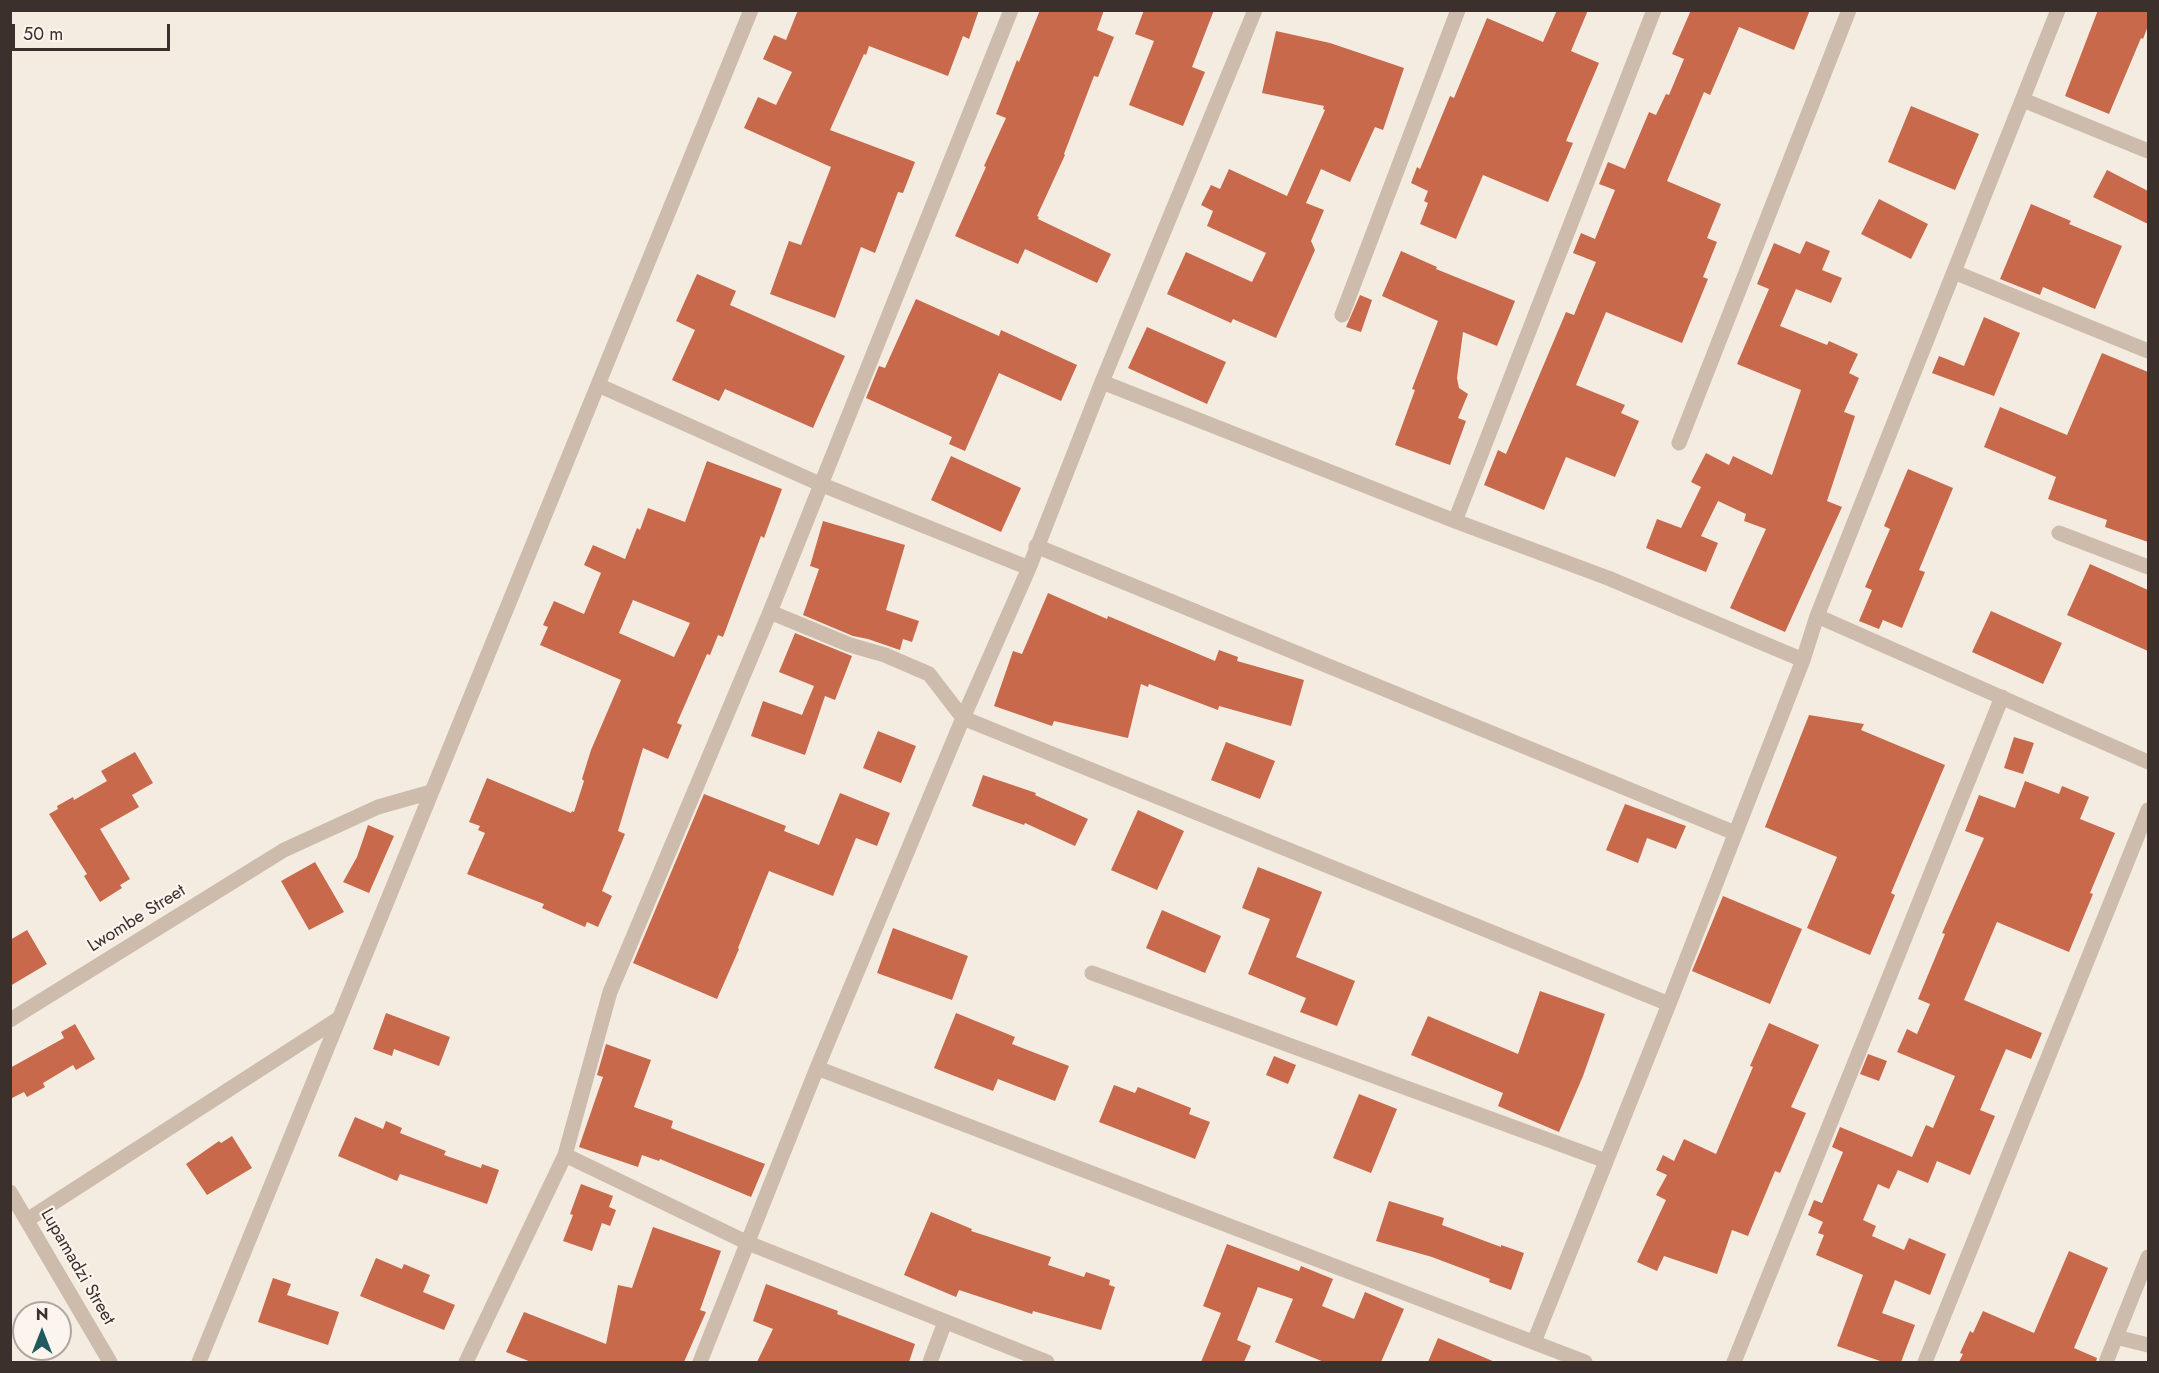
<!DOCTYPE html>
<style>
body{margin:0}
#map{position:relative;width:2159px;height:1373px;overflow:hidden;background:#f4ebe1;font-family:Jost,sans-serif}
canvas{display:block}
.frame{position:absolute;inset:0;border:12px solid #3b302b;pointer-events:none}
.north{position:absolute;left:12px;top:1301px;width:60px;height:60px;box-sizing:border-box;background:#fbf5ee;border:2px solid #aea6a0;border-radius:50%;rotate:0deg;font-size:16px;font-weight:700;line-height:24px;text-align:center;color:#3b302b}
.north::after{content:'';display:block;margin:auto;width:21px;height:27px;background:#1f5a5e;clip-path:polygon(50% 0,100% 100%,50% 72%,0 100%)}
.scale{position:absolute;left:12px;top:24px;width:158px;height:27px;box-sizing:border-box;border:3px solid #3b302b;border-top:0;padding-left:8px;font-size:18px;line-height:21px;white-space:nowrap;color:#3b302b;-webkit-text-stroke:4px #fbf5ee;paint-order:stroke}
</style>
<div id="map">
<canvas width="2159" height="1373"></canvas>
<div class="frame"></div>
<div class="north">N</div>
<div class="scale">50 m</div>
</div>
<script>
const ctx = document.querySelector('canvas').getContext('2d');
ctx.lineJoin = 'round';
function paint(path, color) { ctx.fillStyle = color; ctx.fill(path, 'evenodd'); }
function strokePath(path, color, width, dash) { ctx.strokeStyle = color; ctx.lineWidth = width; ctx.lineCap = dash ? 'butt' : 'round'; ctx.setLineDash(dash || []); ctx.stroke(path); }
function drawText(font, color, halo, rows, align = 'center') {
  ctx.font = font + ' Jost,sans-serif'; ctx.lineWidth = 4.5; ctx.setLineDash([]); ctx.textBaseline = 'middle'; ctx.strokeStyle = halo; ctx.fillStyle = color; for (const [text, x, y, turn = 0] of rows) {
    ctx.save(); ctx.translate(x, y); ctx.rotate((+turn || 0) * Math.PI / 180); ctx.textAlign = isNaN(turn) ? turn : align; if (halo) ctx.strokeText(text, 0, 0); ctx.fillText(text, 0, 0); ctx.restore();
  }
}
paint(new Path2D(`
 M798 10H979L969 39 963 36 948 76 869 46 866 55 864 54 830 130 915 162 903 193 898 192 875 253 861 247 835 318 770 294 789 241 801 245 831 167 744 128 758 97 776 105 792 72 763 59 774 35 786 40Z
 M1040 10H1104L1097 30 1114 37 1098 77 1094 76 1064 154 1065 155 1037 216 1039 217 1038 219 1111 254 1097 283 1025 249 1018 264 955 236 986 167 984 166 1006 118 996 114 1017 60 1019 62Z
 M1144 10H1214L1192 67 1205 72 1183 126 1129 105 1154 41 1135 34Z
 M1557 10H1588L1571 51 1599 63 1566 141 1573 143 1548 202 1483 175 1456 239 1420 224 1428 203 1424 201 1428 191 1411 183 1417 167 1420 169 1450 96 1454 98 1487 18 1543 42Z
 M1691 10H1810L1794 50 1739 27 1710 95 1704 92 1667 181 1721 204 1707 238 1717 242 1703 277 1708 279 1682 343 1606 312 1576 385 1625 405 1621 413 1639 421 1615 477 1566 457 1544 510 1484 485 1498 450 1506 454 1566 312 1574 315 1596 262 1573 253 1581 233 1595 239 1615 190 1599 184 1608 162 1625 169 1649 112 1656 115 1666 94 1669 95 1684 59 1672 54Z
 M2098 10H2148V26L2143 39 2141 38 2109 114 2065 96Z
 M1276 31 1330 43 1404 68 1383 130 1375 127 1350 182 1321 169 1306 203 1324 210 1311 241 1315 250 1276 338 1233 319 1231 323 1167 294 1186 252 1252 282 1266 253 1207 226 1213 211 1201 205 1211 185 1220 189 1229 169 1287 196 1325 110 1323 109 1324 106 1262 93Z
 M1911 106 1979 134 1955 190 1888 162Z
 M2107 170 2148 191V224L2093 197Z
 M1879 199 1928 224 1911 259 1861 234Z
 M2031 204 2071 221 2069 224 2122 246 2095 309 2043 287 2040 295 2000 279Z
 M1806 241 1830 251 1822 270 1842 278 1831 303 1796 289 1780 326 1827 345 1829 341 1858 354 1849 373 1859 378 1844 412 1855 416 1827 501 1842 507 1785 632 1730 608 1766 529 1744 521 1746 514 1718 501 1701 536 1718 543 1706 572 1646 548 1657 519 1681 528 1701 487 1691 482 1706 453 1729 465 1733 456 1772 475 1801 390 1737 364 1769 289 1757 284 1774 243 1800 254Z
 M1401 251 1437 267 1436 269 1515 301 1497 346 1463 332 1457 378 1459 388 1468 394 1458 418 1466 421 1450 465 1395 445 1415 390 1412 389 1438 321 1382 296Z
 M697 274 736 291 730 305 845 356 813 428 725 389 719 401 672 380 695 330 676 321Z
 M1360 295 1372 300 1361 332 1346 327Z
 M916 299 999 336 1001 330 1077 365 1061 401 999 373 965 451 949 444 952 437 866 398 879 366 885 368Z
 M1984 317 2020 333 1994 396 1932 373 1939 356 1964 366Z
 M1147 327 1226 362 1207 404 1128 368Z
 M2102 353 2148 372V542L2105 527 2107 520 2048 499 2056 477 1984 447 2000 407 2067 435Z
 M951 456 1021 488 1001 532 931 500Z
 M707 461 782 489 764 538 761 536 723 637 718 635 710 655 707 654 677 723 682 725 668 759 643 748 618 831 625 834 602 891 612 896 598 927 587 922 585 927 542 908 544 904 467 874 485 833 478 830 480 826 469 822 487 778 571 813 572 811 574 812 584 781 582 779 591 750 621 680 540 645 548 627 543 625 554 601 584 614 601 573 584 565 593 545 625 559 637 528 640 530 648 508 685 522ZM633 600 690 623 674 657 619 633Z
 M1908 469 1953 488 1919 570 1925 572 1902 628 1883 620 1879 629 1859 621 1872 590 1865 587 1890 529 1884 526Z
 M823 521 905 545 886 610 919 621 912 642 903 639 900 650 868 639 853 636 803 615 819 569 810 566Z
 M2090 564 2148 590V651L2067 615Z
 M1048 593 1107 619 1108 616 1215 661 1219 650 1238 657 1237 661 1304 680 1291 726 1219 706 1218 710 1149 684 1148 687 1141 684 1128 738 1054 721 1052 726 994 706 1013 651 1022 654Z
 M1991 611 2062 643 2043 684 1972 652Z
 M795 633 852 656 835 700 825 696 805 755 751 736 763 701 802 715 814 686 779 672Z
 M1809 715 1864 724 1861 730 1945 765 1891 893 1895 895 1870 955 1807 928 1837 857 1765 827Z
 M878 731 916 746 901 783 863 768Z
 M2014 737 2034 743 2023 774 2004 768Z
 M1226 742 1275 761 1260 799 1211 780Z
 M135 752 153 783 132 795 139 807 100 829 130 879 120 885 122 888 100 902 84 876 87 874 49 814 58 809 57 806 73 797 74 800 107 781 101 771Z
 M983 775 1036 793 1035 795 1088 819 1075 846 1025 823 1024 825 972 806Z
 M2025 781 2059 794 2062 786 2089 797 2080 819 2115 833 2090 893 2093 894 2069 952 1997 922 1964 1000 2042 1033 2031 1059 2006 1049 1980 1110 1995 1116 1970 1175 1937 1161 1928 1183 1898 1170 1889 1189 1878 1184 1863 1220 1876 1226 1872 1236 1904 1250 1909 1238 1946 1254 1930 1295 1895 1280 1882 1313 1915 1325 1901 1362H1883L1837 1346 1863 1275 1816 1255 1824 1235 1818 1233 1823 1222 1808 1215 1814 1200 1822 1203 1843 1152 1832 1147 1840 1127 1912 1157 1926 1125 1933 1128 1955 1076 1897 1052 1907 1029 1917 1034 1930 1004 1918 999 1945 934 1942 933 1984 838 1965 831 1979 795 2015 808Z
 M840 793 890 813 877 846 856 838 833 896 769 871 738 948 739 949 717 999 633 963 704 794 786 826 784 831 819 845Z
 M1625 804 1686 826 1676 849 1647 838 1638 863 1606 850Z
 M1138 810 1184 831 1157 890 1111 870Z
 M368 825 394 836 369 893 343 882 357 857Z
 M315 862 344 912 309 930 281 881Z
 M1258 867 1322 892 1296 957 1355 981 1337 1026 1300 1012 1306 998 1248 974 1270 919 1242 908Z
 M1723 896 1802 929 1770 1004 1692 971Z
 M1162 910 1221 936 1205 973 1146 948Z
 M893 928 968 956 952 1000 877 973Z
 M27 930 47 964 10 986V940Z
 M1540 991 1605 1014 1583 1076 1559 1132 1498 1106 1503 1093 1411 1055 1428 1016 1518 1054Z
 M386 1013 450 1037 439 1066 394 1049 392 1056 373 1049Z
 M956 1013 1015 1037 1012 1044 1069 1066 1055 1101 998 1079 993 1091 934 1068Z
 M1769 1023 1819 1045 1791 1107 1806 1113 1780 1173 1775 1171 1748 1236 1732 1230 1717 1274 1664 1256 1657 1271 1637 1262 1666 1200 1656 1195 1667 1175 1656 1170 1663 1155 1674 1161 1684 1139 1716 1154 1753 1067 1750 1066Z
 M75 1024 95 1059 76 1070 73 1065 43 1083 45 1087 27 1097 24 1092 10 1099V1068L64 1038 61 1032Z
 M606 1044 651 1060 634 1107 673 1121 671 1128 765 1164 751 1197 660 1159 659 1161 642 1155 638 1167 579 1147 603 1077 597 1075Z
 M1868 1054 1887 1061 1879 1081 1860 1074Z
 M1274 1056 1296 1065 1288 1084 1266 1075Z
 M1114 1085 1135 1093 1138 1087 1191 1108 1189 1114 1210 1122 1195 1159 1099 1122Z
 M1359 1094 1397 1109 1371 1173 1333 1158Z
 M355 1117 383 1129 386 1121 402 1128 400 1133 446 1151 444 1155 481 1168 482 1164 499 1170 487 1204 400 1174 397 1181 338 1156Z
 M232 1136 252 1168 207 1195 186 1164 219 1141 221 1143Z
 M581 1184 613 1196 609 1207 616 1210 610 1226 602 1223 592 1251 563 1241 573 1215 570 1214Z
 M1389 1201 1444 1218 1442 1225 1501 1247V1245L1524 1253 1511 1290 1489 1282 1490 1279 1432 1257 1376 1241Z
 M931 1212 972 1229 971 1231 1051 1257 1048 1265 1084 1277 1086 1272 1110 1280 1109 1285 1115 1287 1101 1330 1033 1311 1032 1314 959 1290 956 1297 904 1275Z
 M653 1227 721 1251 700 1310 706 1312 684 1362H531L506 1352 524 1312 606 1344 618 1285 632 1288Z
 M1227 1244 1299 1271 1301 1266 1333 1279 1322 1306 1354 1319 1365 1292 1404 1309 1381 1362H1324L1275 1342 1293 1299 1258 1287 1237 1340 1251 1346 1244 1362H1201L1221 1313 1203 1306Z
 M2069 1251 2108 1268 2074 1348 2097 1358 2096 1362H1959L1963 1354 1960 1353 1970 1331 1973 1333 1983 1311 2034 1333Z
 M376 1258 402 1269 404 1264 430 1275 423 1292 455 1305 444 1330 360 1296Z
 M273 1278 291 1284 287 1295 339 1312 328 1345 258 1322Z
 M766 1284 838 1311 837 1314 915 1344 909 1362H757L773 1329 753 1321Z
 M1438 1338 1495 1362H1428Z`), '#c8694b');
strokePath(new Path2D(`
 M2023 100 2148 151
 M1954 272 2148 351
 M1342 315 1458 10
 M1102 382 1455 521 1608 578 1803 660
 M598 385 820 484 1029 568
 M1679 443 1849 10
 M1455 521 1654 10
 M2059 533 2148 567
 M1036 546 1735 833
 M770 612 850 645 885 655 929 674 963 718 1669 1004
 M1817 616 2148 762
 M1092 973 1606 1161
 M10 1020 284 850 378 807 431 792
 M817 1068 1585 1362
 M565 1155 748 1243 1047 1362
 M10 1192 110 1362
 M27 1220 338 1019
 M2116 1337 2148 1345
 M1534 1342 1669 1004 1803 660 1817 616 2058 10
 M199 1362 751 10
 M466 1362 565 1155 610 992 770 612 1011 10
 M700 1362 817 1068 963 718 1029 568 1102 382 1255 10
 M930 1362 945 1322
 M1734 1362 2002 697
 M1925 1362 2148 810
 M2106 1362 2148 1257`), '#cdbbac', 15);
drawText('18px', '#3b302b', '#fbf5ee', [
 ["Lwombe Street",137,919,-32],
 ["Lupamadzi Street",77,1267,60]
]);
</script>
